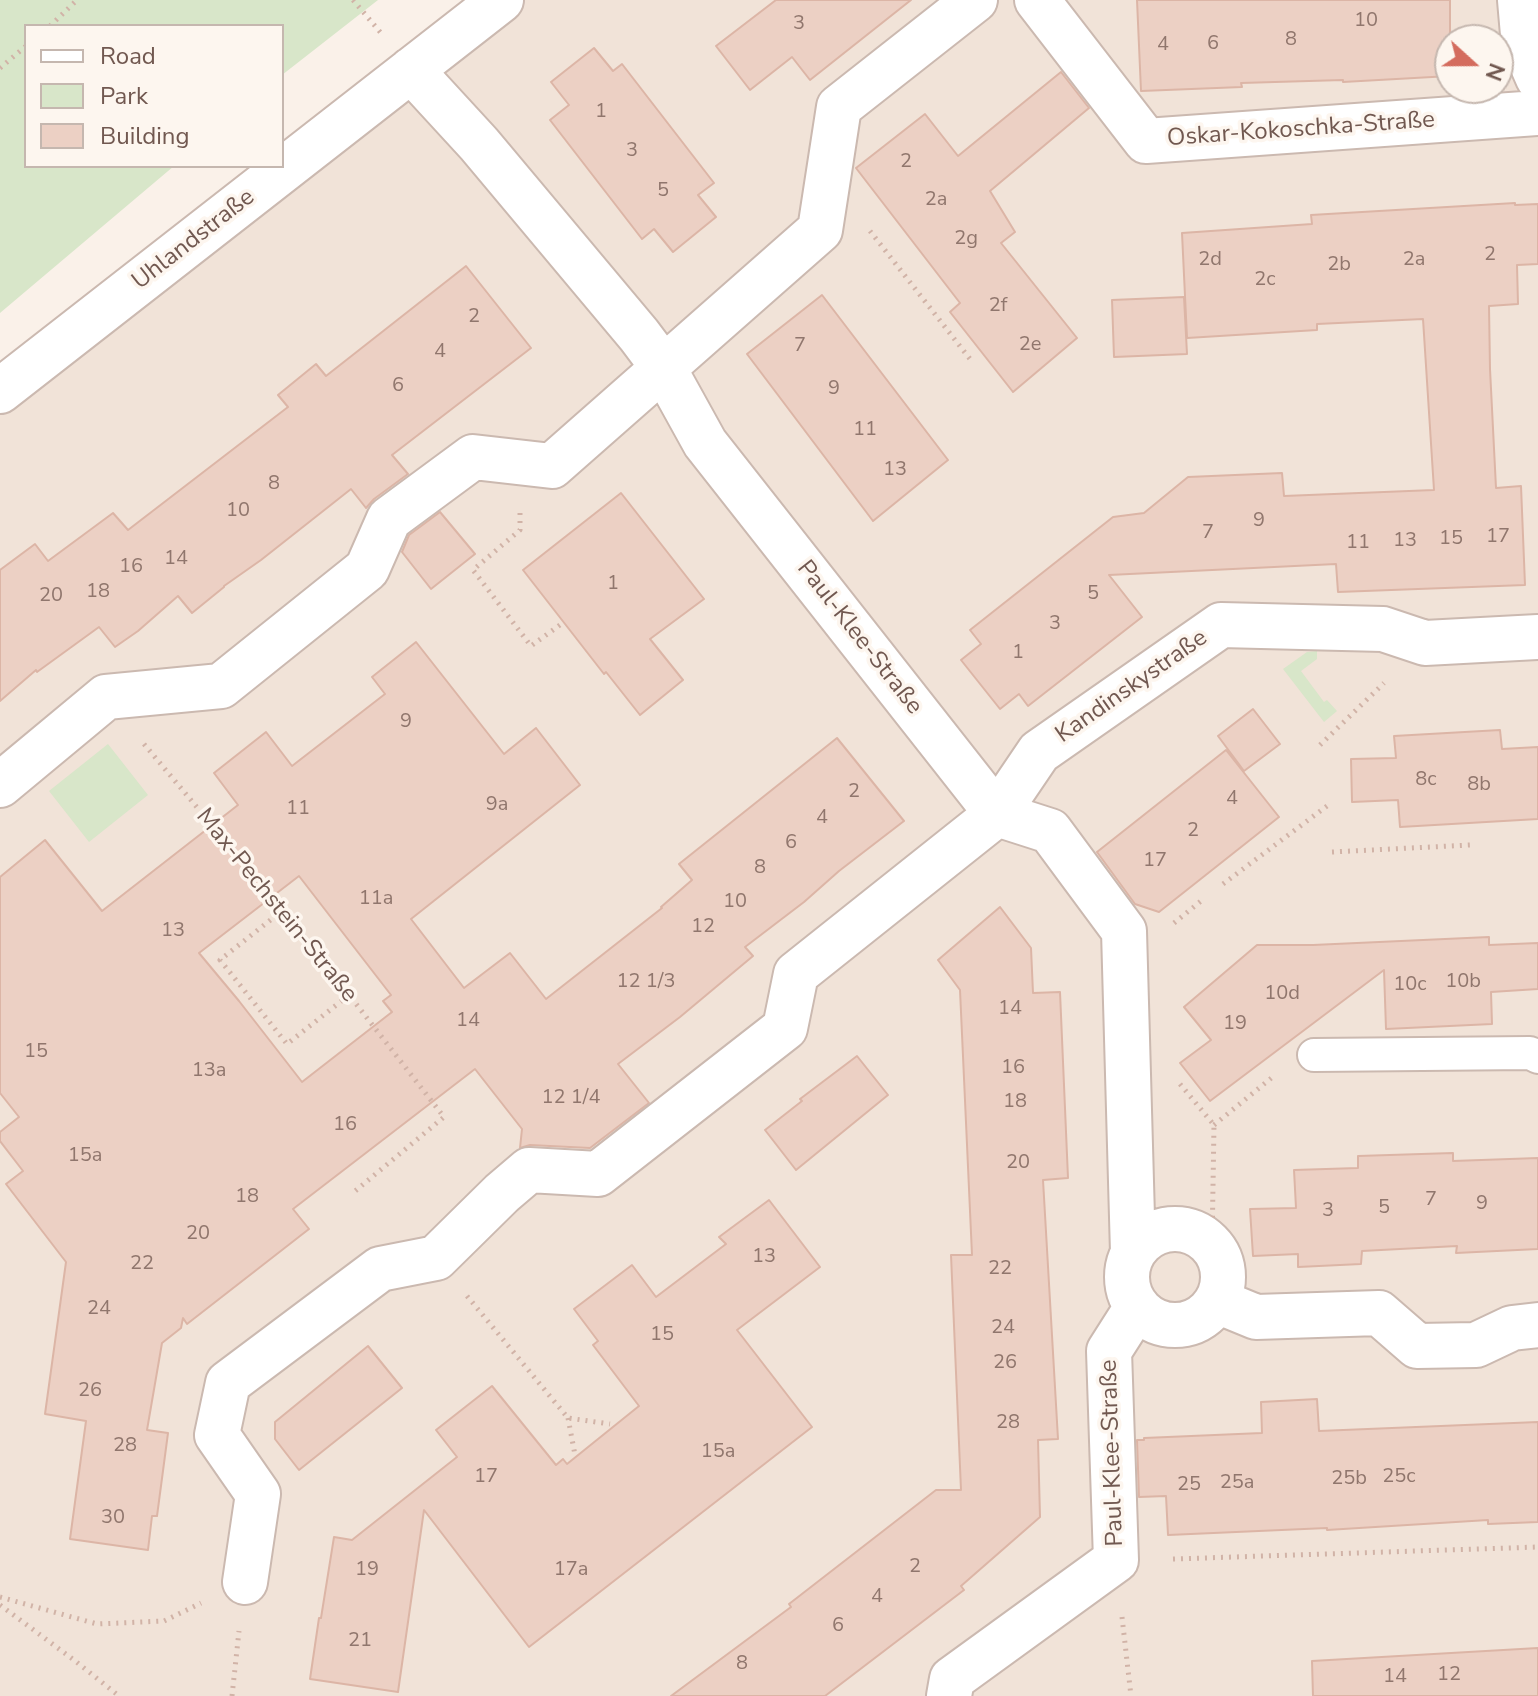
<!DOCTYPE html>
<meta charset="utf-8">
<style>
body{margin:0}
#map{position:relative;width:1538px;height:1696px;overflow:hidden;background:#faf1e9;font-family:"Nunito Sans",sans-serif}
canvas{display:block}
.legend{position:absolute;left:24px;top:24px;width:260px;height:144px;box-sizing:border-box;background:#fdf6ef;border:2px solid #c5b7af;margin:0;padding:10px 14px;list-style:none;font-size:24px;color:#715850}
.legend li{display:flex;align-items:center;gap:16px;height:40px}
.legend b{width:40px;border:2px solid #c5b7af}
.north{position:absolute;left:1434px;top:24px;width:80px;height:80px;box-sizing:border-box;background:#fdf6ef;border:2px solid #c5b7af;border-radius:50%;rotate:111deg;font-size:22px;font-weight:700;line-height:32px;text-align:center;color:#715850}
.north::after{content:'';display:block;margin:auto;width:28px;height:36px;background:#d46c5e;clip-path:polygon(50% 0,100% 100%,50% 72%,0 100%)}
</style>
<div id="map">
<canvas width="1538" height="1696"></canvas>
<ul class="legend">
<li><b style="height:10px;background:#fff"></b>Road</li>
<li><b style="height:22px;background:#d8e6c9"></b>Park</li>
<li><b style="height:22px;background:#ecd0c4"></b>Building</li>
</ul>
<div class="north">N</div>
</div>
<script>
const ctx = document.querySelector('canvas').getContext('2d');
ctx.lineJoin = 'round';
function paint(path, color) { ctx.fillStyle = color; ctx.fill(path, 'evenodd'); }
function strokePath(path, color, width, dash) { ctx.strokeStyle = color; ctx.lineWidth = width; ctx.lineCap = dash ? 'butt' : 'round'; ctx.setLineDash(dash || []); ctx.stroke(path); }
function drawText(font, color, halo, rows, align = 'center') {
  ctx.font = font + ' "Nunito Sans",sans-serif'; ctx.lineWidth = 7; ctx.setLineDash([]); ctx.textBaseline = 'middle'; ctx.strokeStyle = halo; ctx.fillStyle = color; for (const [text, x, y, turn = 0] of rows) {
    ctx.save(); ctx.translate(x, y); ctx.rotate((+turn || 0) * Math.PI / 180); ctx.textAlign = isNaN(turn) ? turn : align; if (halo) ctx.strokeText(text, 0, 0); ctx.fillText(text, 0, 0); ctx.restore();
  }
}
paint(new Path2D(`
 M503 0H1538V1696H0V391ZM1450 40H1498V88H1450Z`), '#f1e3d8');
paint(new Path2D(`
 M0 0H378L282 75V26H26V166H174L0 313Z
 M1317 651V659L1301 671 1324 702 1327 700 1337 711 1324 722 1283 669 1307 652Z
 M108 744 148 795 89 842 49 791Z`), '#d8e6c9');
const building = new Path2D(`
 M776 0H911L810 80 792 57 750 90 716 46Z
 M1137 0H1450V76L1343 82V80L1241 83 1242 87 1141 91Z
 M594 48 613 71 622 64 714 183 698 195 716 217 673 252 654 229 642 239 550 120 569 105 551 82Z
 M1061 72 1089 108 990 191 1015 232 1001 243 1077 338 1013 392 950 312 960 303 856 168 925 114 958 156Z
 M1515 203V205L1538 204V264L1517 265 1518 304 1489 306 1490 369 1496 488 1521 486 1525 585 1338 592 1336 564 1109 575 1142 617 1028 706 1019 694 1000 709 961 660 981 644 970 630 1113 517 1144 513 1188 477 1282 473 1284 496 1434 490 1423 319 1317 324V330L1187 338 1182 233 1312 224 1311 215Z
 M466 266 531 348 392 455 408 474 374 499 366 508 351 489 261 560 224 586V587L192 613 178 596 138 631 115 647 99 627 37 672 36 670 0 701V570L35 544 48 561 113 513 128 530 288 407 278 395 316 364 326 376Z
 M822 295 948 460 873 521 747 354Z
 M1184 297 1187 354 1114 357 1112 300Z
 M621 493 704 599 650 639 683 680 640 715 606 672 604 674 523 570Z
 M440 512 475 554 431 589 402 552 409 535Z
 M416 642 504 754 536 728 580 785 411 919 464 988 510 953 546 999 662 908 661 907 692 880 679 864 837 738 904 821 839 871 804 902 745 947 753 956 680 1017 618 1064 649 1103 590 1148 530 1145 520 1148 522 1129 475 1069 293 1209 309 1229 187 1324 183 1318 181 1328 162 1343 147 1430 168 1433 157 1516H152L148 1550 70 1539 86 1421 45 1414 66 1262 6 1184 23 1171 0 1141V1132L19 1117 0 1093V877L45 840 102 911 238 805 214 773 266 732 292 766 385 694 372 677ZM299 876 391 995 383 1001 392 1012 302 1082 239 1001 199 953Z
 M1253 709 1280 744 1244 771 1218 736Z
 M1500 730 1502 749 1538 747V819L1400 827 1398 800 1352 802 1351 759 1396 758 1394 736Z
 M1226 750 1279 817 1159 912 1135 904 1097 852Z
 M1000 907 1031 948 1033 993 1060 992 1068 1178 1043 1180 1058 1439 1038 1440 1040 1517 961 1586 964 1590 825 1696H671L791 1607 789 1604 936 1490H961L951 1255H972L960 990 938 960Z
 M1489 937V945L1538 943V989L1491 992 1492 1024 1386 1029 1384 970 1210 1101 1180 1063 1211 1040 1184 1007 1257 945H1313Z
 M857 1056 888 1095 796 1170 765 1130 802 1101 800 1099Z
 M1453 1153V1161L1538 1158V1249L1456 1253 1457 1246 1362 1251 1361 1264 1298 1267V1254L1253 1256 1250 1209 1296 1208 1294 1170 1358 1168V1156Z
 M769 1200 820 1267 737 1330 812 1427 529 1647 424 1510 398 1692 310 1679 319 1618H321L334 1537 352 1540 457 1457 436 1430 492 1386 556 1465 563 1459 567 1464 639 1406 593 1345 598 1341 574 1309 632 1265 656 1297 726 1244 719 1237Z
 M368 1346 402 1388 299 1470 275 1439V1422Z
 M1317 1399 1319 1431 1538 1422V1522L1488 1524V1520L1327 1530V1528L1168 1535 1166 1496 1139 1497 1137 1440H1144V1438L1262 1433 1261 1402Z
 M1538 1648V1696H1313L1312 1661Z`);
paint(building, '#ecd0c4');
strokePath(building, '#dcb5a6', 2);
const service = new Path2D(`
 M1314 1055 1530 1053 1538 1057`);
const minor = new Path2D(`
 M1037 0 1146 141 1538 113
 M1520 0 1524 46 1538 78
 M411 70 479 144 639 335 663 367 705 443 997 814 1050 831 1124 931 1133 1253
 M0 391 501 0
 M0 785 106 697 221 686 367 569 389 519 473 457 552 466 820 230 839 107 975 0
 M1127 1277a48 48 0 1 1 96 0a48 48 0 1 1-96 0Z
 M1217 1301 1256 1317 1379 1313 1417 1346 1476 1345 1512 1328 1538 1325
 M245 1582 258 1494 217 1435 228 1383 380 1269 436 1258 502 1193 529 1170 598 1174 785 1028 796 974 997 814 1039 752 1221 625 1383 629 1425 643 1538 637
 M949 1696 952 1679 1116 1560 1109 1351 1137 1307`);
strokePath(service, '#cbb9b0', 36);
strokePath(minor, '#cbb9b0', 48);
strokePath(new Path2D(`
 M353 0 381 33
 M50 26 77 0
 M0 68 26 46
 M870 231 970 359
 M520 513V530L473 570 531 646 564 622
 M144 744 283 910 444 1117 354 1192
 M1320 745 1384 683
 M1332 852 1470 845
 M1223 884 1327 806
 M283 910 220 960 287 1044 349 995
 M1174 923 1201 901
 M1180 1084 1214 1125 1212 1247
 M1214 1125 1275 1075
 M467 1296 568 1418 610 1424
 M568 1418 575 1455
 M1173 1559 1538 1547
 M0 1597 97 1624 164 1621 201 1603
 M0 1605 74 1660 119 1696
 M1122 1617 1131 1696
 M232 1696 239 1631`), '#d1b3a7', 5, [2, 6]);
strokePath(service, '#fff', 32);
strokePath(minor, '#fff', 44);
drawText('20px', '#90766d', null, [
 ["10",1366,21],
 ["3",799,24],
 ["8",1291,40],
 ["6",1213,44],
 ["4",1163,45],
 ["1",601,112],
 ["3",632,151],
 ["2",906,162],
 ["5",663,191],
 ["2a",936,200],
 ["2g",966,239],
 ["2",1490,255],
 ["2d",1210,260],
 ["2a",1414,260],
 ["2b",1339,265],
 ["2c",1265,280],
 ["2f",998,306],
 ["2",474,317],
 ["2e",1030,345],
 ["7",800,346],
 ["4",440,352],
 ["6",398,386],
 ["9",834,389],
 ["11",865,430],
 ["13",895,470],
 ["8",274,484],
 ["10",238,511],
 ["9",1259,521],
 ["7",1208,533],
 ["17",1498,537],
 ["15",1451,539],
 ["13",1405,541],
 ["11",1358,543],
 ["14",176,559],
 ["16",131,567],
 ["1",613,584],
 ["18",98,592],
 ["5",1093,594],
 ["20",51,596],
 ["3",1055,624],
 ["1",1018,653],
 ["9",406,722],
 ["8c",1426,780],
 ["8b",1479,785],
 ["2",854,792],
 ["4",1232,799],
 ["9a",497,805],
 ["11",298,809],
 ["4",822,818],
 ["2",1193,831],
 ["6",791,843],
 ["17",1155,861],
 ["8",760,868],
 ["11a",376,899],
 ["10",735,902],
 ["12",703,927],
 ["13",173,931],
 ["12 1/3",646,982],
 ["10b",1463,982],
 ["10c",1410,985],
 ["10d",1282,994],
 ["14",1010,1009],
 ["14",468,1021],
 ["19",1235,1024],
 ["15",36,1052],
 ["16",1013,1068],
 ["13a",209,1071],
 ["12 1/4",571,1098],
 ["18",1015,1102],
 ["16",345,1125],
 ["15a",85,1156],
 ["20",1018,1163],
 ["18",247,1197],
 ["7",1431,1200],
 ["9",1482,1204],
 ["5",1384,1208],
 ["3",1328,1211],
 ["20",198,1234],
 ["13",764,1257],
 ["22",142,1264],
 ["22",1000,1269],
 ["24",99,1309],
 ["24",1003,1328],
 ["15",662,1335],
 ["26",1005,1363],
 ["26",90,1391],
 ["28",1008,1423],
 ["28",125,1446],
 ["15a",718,1452],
 ["17",486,1477],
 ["25c",1399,1477],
 ["25b",1349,1479],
 ["25a",1237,1483],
 ["25",1189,1485],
 ["30",113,1518],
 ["2",915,1567],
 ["19",367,1570],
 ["17a",571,1570],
 ["4",877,1597],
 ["6",838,1626],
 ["21",360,1641],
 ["8",742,1664],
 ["12",1449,1675],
 ["14",1395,1677]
]);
drawText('24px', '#715850', '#fdf6ef', [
 ["Oskar-Kokoschka-Straße",1301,130,-4],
 ["Uhlandstraße",194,240,-38],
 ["Paul-Klee-Straße",859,638,52],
 ["Kandinskystraße",1132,687,-35],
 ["Max-Pechstein-Straße",276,906,51],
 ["Paul-Klee-Straße",1113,1453,-92]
]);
</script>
